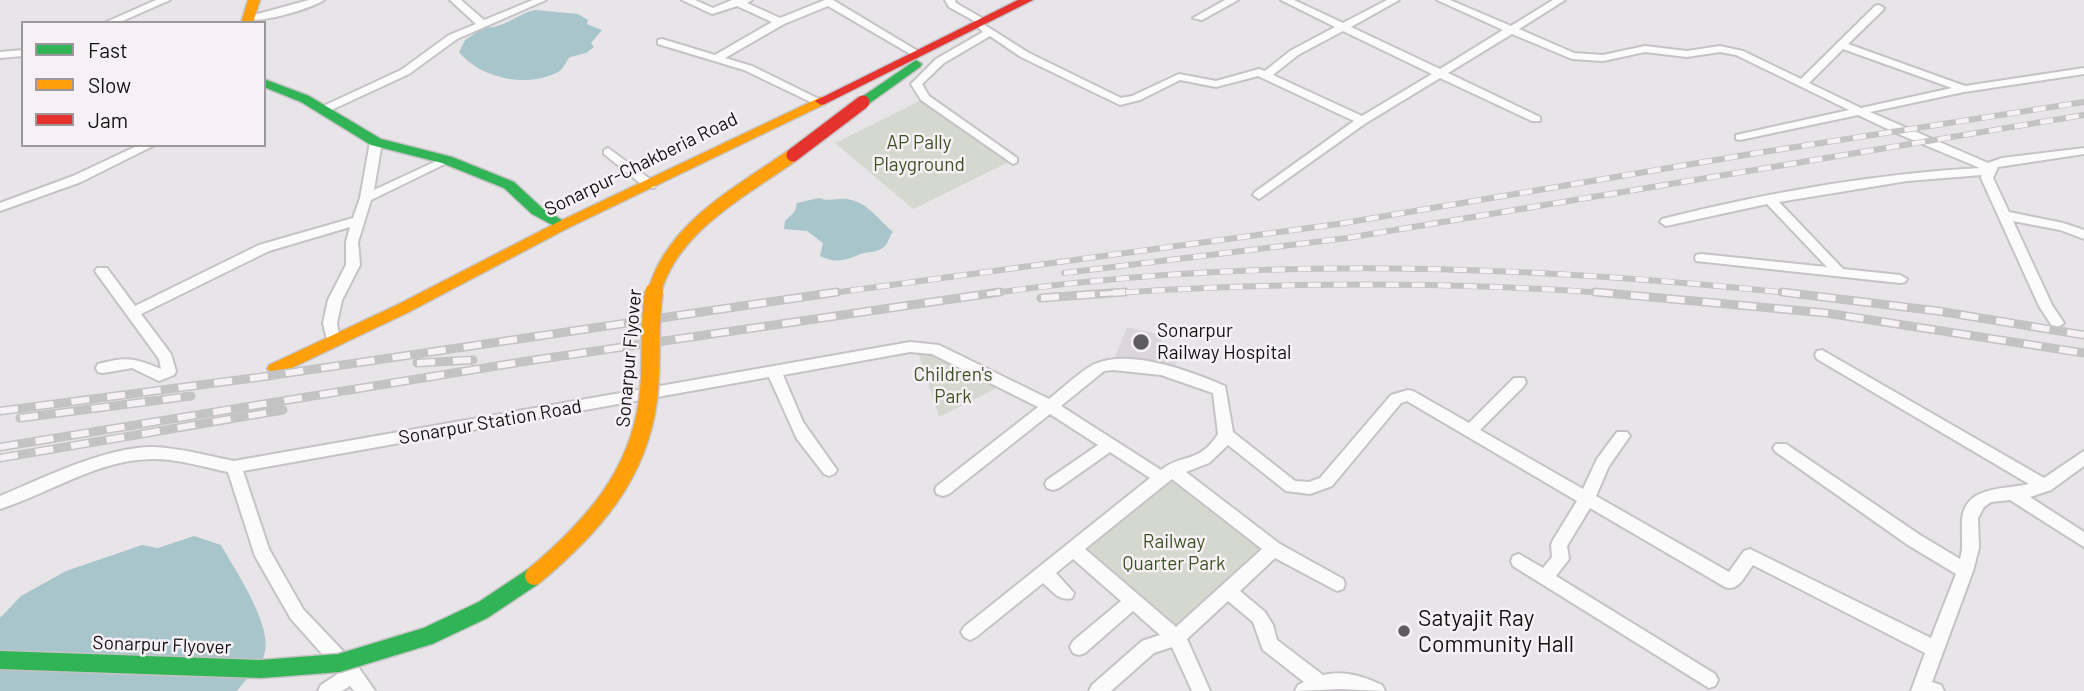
<!DOCTYPE html>
<style>
body{margin:0}
#map{position:relative;width:2084px;height:691px;overflow:hidden;background:#e8e5e8;font-family:Barlow,sans-serif}
canvas{display:block}
.legend{position:absolute;left:21px;top:21px;width:245px;height:126px;box-sizing:border-box;background:#f7f1f6;border:2px solid #9c989b;margin:0;padding:9px 12px;list-style:none;font-size:21px;color:#131213}
.legend li{display:flex;align-items:center;gap:14px;height:35px}
.legend b{width:35px;border:2px solid #9c989b}
</style>
<div id="map">
<canvas width="2084" height="691"></canvas>
<ul class="legend">
<li><b style="height:9px;background:#30b455"></b>Fast</li>
<li><b style="height:9px;background:#ff9f0a"></b>Slow</li>
<li><b style="height:9px;background:#e5322d"></b>Jam</li>
</ul>
</div>
<script>
const ctx = document.querySelector('canvas').getContext('2d');
ctx.lineJoin = 'round';
function paint(path, color) { ctx.fillStyle = color; ctx.fill(path, 'evenodd'); }
function strokePath(path, color, width, dash) { ctx.strokeStyle = color; ctx.lineWidth = width; ctx.lineCap = dash ? 'butt' : 'round'; ctx.setLineDash(dash || []); ctx.stroke(path); }
function drawText(font, color, halo, rows, align = 'center') {
  ctx.font = font + ' Barlow,sans-serif'; ctx.lineWidth = 5; ctx.setLineDash([]); ctx.textBaseline = 'middle'; ctx.strokeStyle = halo; ctx.fillStyle = color; for (const [text, x, y, turn = 0] of rows) {
    ctx.save(); ctx.translate(x, y); ctx.rotate((+turn || 0) * Math.PI / 180); ctx.textAlign = isNaN(turn) ? turn : align; if (halo) ctx.strokeText(text, 0, 0); ctx.fillText(text, 0, 0); ctx.restore();
  }
}
paint(new Path2D(`
 M1127 327 1163 335 1159 349 1180 353 1174 370 1115 357Z`), '#ddd5dc');
paint(new Path2D(`
 M922 100 1009 162 913 209 835 143Z
 M918 352 932 353 1001 386 939 417Z
 M1172 477 1266 548 1176 630 1082 550Z`), '#d4d8cf');
paint(new Path2D(`
 M535 10 578 14 588 20 587 24 602 30 591 43 594 47 586 53 570 57C564 63 565 69 556 73 526 88 480 78 459 52L465 40 485 27C501 30 519 13 535 10Z
 M819 198C829 202 836 198 847 199 867 202 878 219 893 232 889 236 889 242 885 246 877 254 866 251 858 255 844 261 835 263 820 256L823 243 807 231 784 229 785 221 795 211 797 203Z
 M194 536 221 545C235 570 275 628 264 656 259 668 245 680 237 691H0V618L21 596 66 571 142 545 158 548Z`), '#a8c5cb');
const street = new Path2D(`
 M156 0H170L118 23H104Z
 M309 0H324C312 8 255 26 243 18Z
 M450 0H461L484 20 533 0H546L457 39 409 74 327 112H319V108L401 70 449 35 476 24Z
 M682 0H695L713 8 732 0H752L747 3 780 18 825 0H833L921 53 920 55H912L828 6 784 24 725 58 752 66 821 100 823 102 817 105 744 70 658 44V40L662 39 715 55 772 22 737 6 712 14Z
 M945 0H955L956 3 987 21 978 23 949 7Z
 M1225 0H1238L1202 20 1193 18Z
 M1281 0H1294L1343 23 1387 0H1399L1351 27 1440 69 1503 30 1437 0H1450L1511 26 1553 0H1565L1519 29 1574 53 1603 55 1645 46 1687 51 1720 46 1743 51 1801 79 1875 6 1879 5 1884 8 1883 10 1848 44 1965 86 2084 68V74L1964 92 1870 112 1988 163 2002 158 2084 148V154L1998 167 1993 178 2009 212 2063 223 2084 230V239L2060 230 2013 221 2052 305 2064 323 2057 328 2052 326 2039 306 1981 178 1982 175 1907 181 1779 202 1843 269 1900 275 1907 279 1905 282 1900 283 1696 261 1695 258 1696 255 1701 254 1827 267 1767 204 1666 226 1660 222 1662 219C1765 193 1873 174 1980 168L1896 133 1858 115 1740 140 1736 139V135L1849 110 1736 55 1720 52 1687 57 1645 52 1603 61 1572 59 1512 34 1448 73 1540 117V121H1532L1440 78 1366 123 1259 199 1253 195 1255 192 1354 121 1258 76 1216 87 1180 80 1140 100 1120 105 1021 57 990 36 944 63 922 84 929 96 1017 158V162L1013 164 921 100 911 84 936 59 983 32 978 27 983 24 1029 53 1121 98 1132 96 1179 74 1216 81 1259 69 1265 71 1290 51 1335 27ZM1343 31 1432 74 1362 116 1273 75 1298 55ZM1843 49 1952 88 1861 108 1809 83Z
 M23 50V56L0 58V52Z
 M376 139 382 142 374 190 443 158 447 156 453 160 371 200 358 242 360 265 342 300 337 323 340 341 338 344H328L323 323 328 300 346 265V242L350 227 269 251 141 314 171 354 176 371 174 375 159 381 132 368 103 373 98 372 96 368 98 364C127 356 135 358 161 369L159 359 97 274 95 271 97 268H107L135 306 259 245 353 218 360 198 370 142Z
 M139 145H155L81 182 0 211V203L73 176Z
 M608 148 654 182 656 185 654 188H646L604 154V150Z
 M910 342 939 345 1049 399C1062 389 1082 369 1097 363 1132 349 1193 372 1225 386L1233 432 1295 481 1309 482 1320 478 1391 395 1408 390 1413 391 1469 423 1514 378H1524L1526 382 1524 386 1480 430 1583 489 1597 459 1617 432H1627L1630 436 1609 466 1596 496 1729 572 1744 551 1750 549 1931 638 1956 574 1908 545 1776 452 1773 448 1776 444H1786L1920 535 1960 559C1964 546 1961 534 1962 520 1965 485 2004 490 2029 484L1817 359 1815 355 1817 351 1822 350 2044 478 2084 451V466L2051 490 2030 497 2084 532V547L2010 500 1991 502 1984 507 1978 518 1979 548 1973 571 1932 682 1941 685 1944 691H1911L1925 653 1753 565C1745 575 1739 592 1725 587L1590 508 1567 546 1569 559 1556 576 1715 674 1718 680 1715 686 1709 688 1513 566 1511 561 1513 556 1519 554 1543 568 1552 557 1551 545 1553 540 1577 501 1407 401 1401 403 1332 486 1310 494 1286 491 1228 445 1209 463 1186 472 1280 544 1343 579 1345 584 1343 589 1337 591 1275 558 1240 591 1265 612 1273 625 1277 640 1323 675C1345 670 1362 676 1382 685L1385 691 1340 689 1295 691 1298 685 1304 682 1263 650 1253 622 1228 601 1187 639 1210 691H1192L1172 647 1154 653 1111 691H1089L1092 685 1142 641 1160 635 1133 611 1085 653 1079 655 1073 653 1070 647 1073 641 1121 601 1073 559 1056 573 1074 593 1072 598C1060 602 1052 591 1043 583L976 637 970 640 964 637 961 632 964 627 1150 478 1110 452 1059 488 1053 490 1047 488 1045 484 1047 480 1098 445 1050 414 949 494 943 496 937 494 935 490 937 486 1038 407 932 354 910 352 783 375 803 422 837 470 834 474 829 476 824 474 797 439 769 377 243 471 269 549 303 609 359 668 375 691H354L350 686 342 691H318L321 685 339 673 291 619 255 556 228 472C204 467 178 459 153 459 99 459 50 493 0 509V496C43 478 108 446 154 447 181 448 208 456 234 461ZM1113 370 1161 375 1213 393 1218 434C1198 465 1182 453 1161 470L1061 406 1104 371ZM1172 479 1262 549 1176 627 1085 549Z`);
const fast = new Path2D(`
 M916 60 922 64 920 67 867 105H859V99Z
 M264 79 309 96 381 139 452 157 514 182 542 208 570 225 568 228H558L532 214 504 188 442 163 371 145 301 102 264 87Z`);
const slow = new Path2D(`
 M248 0H260L253 23H241Z
 M821 97 825 98V104L568 228 407 313 281 373 275 375 267 369 269 365 397 305 558 222Z`);
const jam = new Path2D(`
 M1018 0H1033L825 104 821 105 815 101Z`);
strokePath(street, '#c5c3c5', 4);
strokePath(fast, '#c5c3c5', 3);
strokePath(slow, '#c5c3c5', 3);
strokePath(jam, '#c5c3c5', 3);
paint(street, '#fcfbfc');
paint(fast, '#30b455');
paint(slow, '#ff9f0a');
paint(jam, '#e5322d');
const railFar1 = new Path2D(`
 M1064 273 1347 238 2084 115
 M825 294 1338 224 1757 153 2084 102
 M987 294C1259 255 1527 265 1799 294
 M1100 294C1273 282 1447 281 1619 294`);
const rail = new Path2D(`
 M1595 292 1826 313 2084 353
 M1782 292 1938 311 2084 335
 M1041 298 1125 292
 M417 363 473 360
 M0 411 261 377 837 292
 M20 418 191 396
 M0 447 527 361 1000 292
 M0 458 283 410`);
strokePath(railFar1, '#c3c3c3', 6);
strokePath(rail, '#c3c3c3', 9);
strokePath(railFar1, '#f7f1f6', 4.5, [13]);
strokePath(rail, '#f7f1f6', 6, [18]);
const fastBridge = new Path2D(`
 M0 660 261 669 339 663 428 636 483 610 534 576`);
const slowBridgeFar1 = new Path2D(`
 M654 294C670 228 742 191 793 155`);
const slowBridge = new Path2D(`
 M534 576C591 528 638 477 648 400 653 364 648 328 654 292`);
const jamBridge = new Path2D(`
 M793 155 863 102`);
strokePath(fastBridge, '#c5c3c5', 21, []);
strokePath(slowBridgeFar1, '#c5c3c5', 16, []);
strokePath(slowBridge, '#c5c3c5', 21, []);
strokePath(jamBridge, '#c5c3c5', 16, []);
strokePath(fastBridge, '#30b455', 18);
strokePath(slowBridgeFar1, '#ff9f0a', 13);
strokePath(slowBridge, '#ff9f0a', 18);
strokePath(jamBridge, '#e5322d', 13);
for (const [x, y, r, color] of [
 [1141,342,9,"#5e5c5e"],
 [1404,631,7,"#5e5c5e"]
]) { const dot = new Path2D(); dot.arc(x, y, r, 0, 2 * Math.PI); ctx.fillStyle = color; ctx.fill(dot); strokePath(dot, '#f7f1f6', 2.5); }
drawText('19px', '#3d5223', '#f7f1f6', [
 ["AP Pally",919,143],
 ["Playground",919,165],
 ["Children's",953,375],
 ["Park",953,397],
 ["Railway",1174,542],
 ["Quarter Park",1174,564]
]);
drawText('19px', '#131213', '#f7f1f6', [
 ["Sonarpur-Chakberia Road",641,164,-26],
 ["Sonarpur Flyover",629,358,-85],
 ["Sonarpur Station Road",490,422,-10],
 ["Sonarpur Flyover",162,645,2]
]);
drawText('19px', '#131213', '#f7f1f6', [
 ["Sonarpur",1157,331],
 ["Railway Hospital",1157,353]
], 'left');
drawText('23px', '#131213', '#f7f1f6', [
 ["Satyajit Ray",1418,618],
 ["Community Hall",1418,644]
], 'left');
</script>
